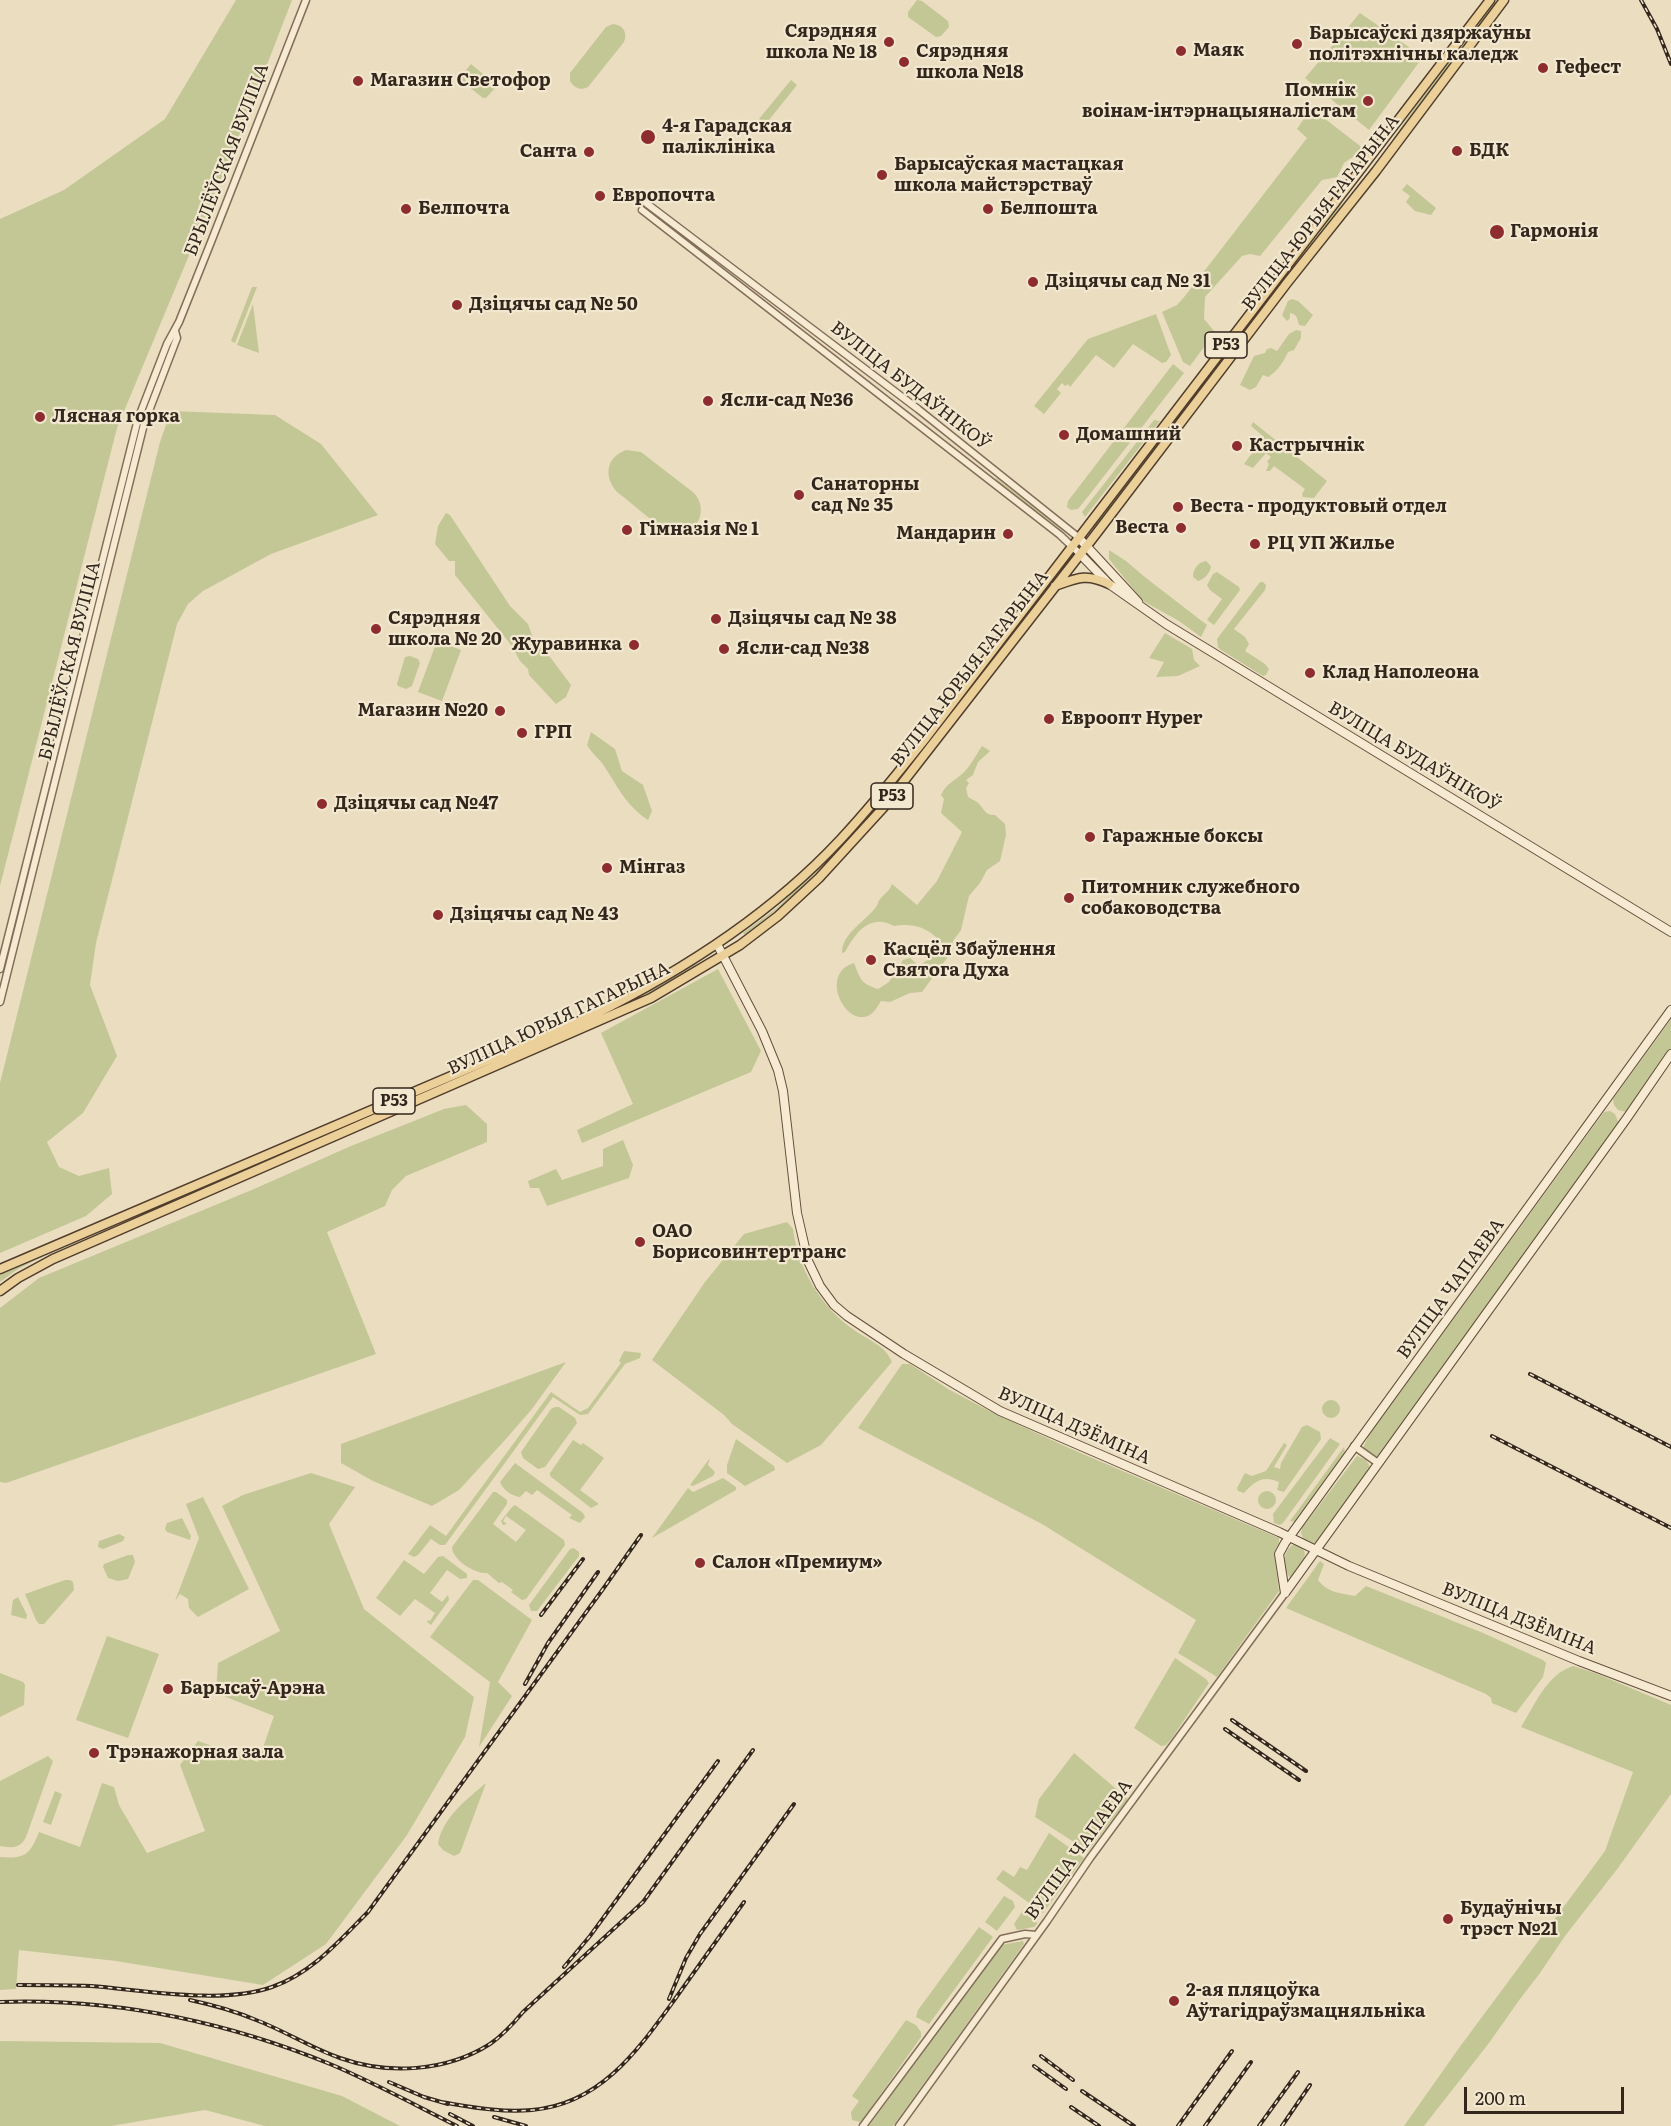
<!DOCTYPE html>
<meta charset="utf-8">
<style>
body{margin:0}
#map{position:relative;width:1671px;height:2126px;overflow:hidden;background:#eaddc0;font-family:Literata,serif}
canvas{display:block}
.scale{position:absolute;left:1464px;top:2087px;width:160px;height:27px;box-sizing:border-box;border:3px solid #33271d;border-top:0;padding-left:8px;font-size:18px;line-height:21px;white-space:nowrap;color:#33271d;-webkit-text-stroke:4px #f2e7cf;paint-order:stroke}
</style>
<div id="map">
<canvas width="1671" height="2126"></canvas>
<div class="scale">200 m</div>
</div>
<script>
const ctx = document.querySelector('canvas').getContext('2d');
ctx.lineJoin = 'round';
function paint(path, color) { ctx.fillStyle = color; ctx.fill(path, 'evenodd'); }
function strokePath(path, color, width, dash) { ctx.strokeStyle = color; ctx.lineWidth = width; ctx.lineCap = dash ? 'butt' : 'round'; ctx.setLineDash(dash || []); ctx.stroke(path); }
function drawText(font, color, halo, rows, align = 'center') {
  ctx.font = font + ' Literata,serif'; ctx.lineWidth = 4.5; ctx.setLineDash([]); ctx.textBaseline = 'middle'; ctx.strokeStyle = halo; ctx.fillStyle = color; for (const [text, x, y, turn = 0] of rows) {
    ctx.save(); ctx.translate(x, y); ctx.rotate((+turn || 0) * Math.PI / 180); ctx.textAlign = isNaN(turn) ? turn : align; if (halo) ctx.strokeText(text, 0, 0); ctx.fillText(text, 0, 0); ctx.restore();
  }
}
paint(new Path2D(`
 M236 0H292L248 114 117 428 0 886V219L64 190 165 119Z
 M917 0 922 1 948 21 949 27 941 36 936 37 908 17V12Z
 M1495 0H1498L1394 142 1393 139 1424 94Z
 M1360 13 1423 57 1369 130 1305 78Z
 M613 24C623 25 628 32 624 42L588 87C581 91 574 88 570 81V73L606 27Z
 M471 64 495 84V88L486 98H483L459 79Z
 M791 80 797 85 765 125 759 119Z
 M1311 108 1364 149 1344 163 1337 177 1322 180 1260 256 1250 254 1242 256 1205 297 1204 319 1215 332 1190 366 1183 362 1162 312 1177 305 1185 296 1307 138 1297 129Z
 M1365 169 1367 170 1346 196 1336 214 1200 389 1095 529 1093 527 1121 488Z
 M1407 184 1436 208 1431 215 1415 211 1406 202 1410 196 1402 190Z
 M252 287H257L235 343 231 341Z
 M1292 299 1298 301 1313 315 1305 326 1299 325C1297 319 1298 315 1290 313V318L1287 321 1282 315 1288 301Z
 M253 304 259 353 237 345Z
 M1156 314 1171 355 1166 362 1162 363 1133 344 1114 368 1096 355 1070 387 1068 384 1065 386 1062 383 1057 389 1061 393 1044 414 1034 406 1088 339Z
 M1296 330 1301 331V338L1294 350 1288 352C1284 361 1277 372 1268 377L1263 375 1256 387 1250 390 1240 385 1254 356 1265 353 1267 349 1271 348 1277 351 1289 334Z
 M1173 364 1184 373 1090 494 1078 509 1071 510 1067 507 1068 501Z
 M171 411 275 415 321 444 378 515 271 554 203 591 188 604 177 624 96 943 90 985 117 1056 83 1113 47 1142 59 1167 79 1176 109 1168 112 1194 86 1216 0 1253V1083L160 442Z
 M144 412 86 644 85 645 138 429Z
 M1154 420 1160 421 1085 517 1082 512Z
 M1253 422 1327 481 1314 498 1303 497 1302 494 1305 489 1274 466 1270 471H1266L1269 464 1267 462 1271 457 1266 453 1253 468 1244 464 1264 437 1251 426Z
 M626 450 641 452 694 493C711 511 694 542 669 531 654 524 632 503 617 492 604 477 605 458 626 450Z
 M996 478 1065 531 1066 533 997 483 995 481Z
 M446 513 450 515 510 606 528 624 534 641 550 657 571 685 566 697 556 704 529 675 528 669 520 661 512 646 455 575V561H449L435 544 438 526Z
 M1109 550 1126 561 1146 578 1207 625 1201 637 1179 621 1143 601 1109 559Z
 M1206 561 1211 566C1211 572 1205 579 1198 581L1193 577C1193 569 1198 562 1206 561Z
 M1063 565 1031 612 855 833 793 896 745 935 743 933 778 907 854 832 908 767Z
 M1217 572 1239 587 1240 590 1214 625 1207 620 1222 599 1210 590 1207 585 1213 574Z
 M1260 582H1263L1266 585 1265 590 1234 629 1245 637 1249 644 1245 651 1265 664 1269 669 1266 675 1263 676 1221 650 1218 647 1217 639Z
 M1165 633 1192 649 1194 660 1200 666 1178 676 1156 677 1164 662 1149 658Z
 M437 641 461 650 442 701 418 692Z
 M410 656 418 659 420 663 412 686 406 689 398 686 397 684 405 657Z
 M591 732 615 749 622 771 643 785 652 811 648 820C624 804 618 786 602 763 597 757 591 752 587 745Z
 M982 746 990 751 978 762 973 775 966 780 969 783 966 788 968 797C971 799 974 800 977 802 985 809 984 815 995 815L1005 824 1006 835 1000 861 987 870 980 883 969 896 961 930 953 941 950 954 922 992 910 993 890 1002 881 1001C877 1007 873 1016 864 1017 842 1020 821 973 854 963 861 980 860 983 878 989L889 982 903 960 910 958 919 966 930 958 937 938C925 926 910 923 894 926 870 913 856 932 845 952L842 953C842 933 866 921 876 907 878 905 878 901 880 899 885 893 889 892 892 884L917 905 937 881 962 832 941 813 944 799 941 795C946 784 954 781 962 774 970 767 976 755 982 746Z
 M695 963 696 965 646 996 619 1010 46 1255 18 1269 0 1282V1273L9 1270 602 1015 645 993Z
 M718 969 761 1051 751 1072 582 1143 577 1130 633 1104 601 1033Z
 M1671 1019V1051L1627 1112 1618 1110 1614 1105 1613 1099Z
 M466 1105 487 1124V1142L406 1176 392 1190 385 1206 327 1232 376 1354 6 1483 0 1482V1308L39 1278 254 1189 351 1146 444 1109Z
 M1610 1111 1615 1114 1619 1124 1379 1456H1372L1363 1448 1369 1435 1604 1112Z
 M623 1140 633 1165 629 1178 547 1206 539 1188H530L528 1181 556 1169 562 1180 603 1166V1149Z
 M787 1222 793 1229C798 1269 821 1307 854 1330 868 1340 885 1345 892 1362L821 1445 787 1463 732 1424 724 1415 652 1360 705 1282 744 1234Z
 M624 1351 641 1353 640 1358 625 1364 588 1414 580 1415 553 1397 445 1545H440L431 1539 418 1555 414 1557 408 1554 430 1525 446 1536 551 1392 580 1412 588 1408 621 1363 619 1361Z
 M566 1362 532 1409 505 1440 459 1490 432 1506 373 1481 341 1463V1444Z
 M902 1364H910L948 1389 993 1413 1069 1448 1279 1538V1543L1274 1552 1279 1591 1217 1677 1178 1653 1196 1620 1042 1524 858 1428Z
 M1322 1409a9 9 0 1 1 18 0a9 9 0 1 1-18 0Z
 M555 1407H559L575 1418 577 1423 545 1467 538 1469 523 1458 521 1452 551 1409Z
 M1307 1425 1320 1432 1321 1439 1284 1492 1277 1490 1279 1482C1263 1475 1255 1481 1244 1493L1238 1491 1237 1488 1245 1473 1252 1476 1266 1471 1284 1443 1287 1445 1274 1467 1280 1469 1281 1463 1302 1427Z
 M1330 1438 1340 1444 1283 1523 1280 1525 1274 1523 1273 1514Z
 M736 1439 774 1466 775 1470 745 1486 727 1473V1465Z
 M573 1440 581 1445 583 1443 604 1458 580 1490 599 1504 591 1508 550 1476V1473Z
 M1344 1447 1345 1453 1296 1522 1290 1521Z
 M1357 1456 1366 1460 1370 1467 1368 1471 1317 1542 1313 1544 1304 1540 1301 1533 1302 1528Z
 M710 1458 708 1465 715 1472 713 1476 693 1486 690 1485Z
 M515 1463 583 1513 585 1517 580 1523 569 1518 572 1515 537 1490 532 1495 526 1491 520 1497C512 1496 503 1490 500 1482Z
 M311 1473 355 1487 329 1524 364 1609 474 1697 465 1737 407 1835 326 1944 263 1985 116 1961 19 1950 16 1989 0 1990V1857C25 1859 30 1855 39 1832L80 1847 102 1783 114 1787 119 1805 147 1853 205 1831 180 1765 198 1741 258 1762 274 1716 216 1693 218 1663 280 1631 222 1506 243 1495Z
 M723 1478 736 1487V1490L652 1538 688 1488 693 1492Z
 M1258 1500a9 9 0 1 1 18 0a9 9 0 1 1-18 0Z
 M493 1492H496L507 1500V1504L493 1524 516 1542 526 1530 506 1516 503 1521 507 1524 503 1525 501 1521 512 1507 515 1505 564 1540 565 1545 526 1599 522 1600 511 1592 513 1590 502 1582 499 1583 487 1573C475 1574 452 1560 452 1547Z
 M203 1497 249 1589 198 1617 189 1608 188 1599 180 1594 175 1601 199 1538 186 1504Z
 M182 1518 191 1536 190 1540 167 1532 165 1529 167 1523Z
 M119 1534 125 1537 123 1541 103 1549 98 1547 99 1541Z
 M1294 1544C1316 1550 1299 1568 1291 1579 1283 1569 1281 1552 1294 1544Z
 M574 1548 579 1552V1556L537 1611H531L529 1605 570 1549Z
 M128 1555H133L135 1562 128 1579 118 1581 108 1578 103 1567 104 1564Z
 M443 1556 467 1574V1578L460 1579 447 1570 430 1593 442 1602 448 1595 449 1600 431 1625 427 1622 428 1620 430 1621 435 1613 415 1599 400 1616 376 1598 404 1560 424 1574 438 1557Z
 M1320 1561 1324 1564 1318 1580C1328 1593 1340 1593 1355 1596L1366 1586 1483 1633 1543 1660 1546 1663 1543 1677 1516 1713 1492 1703 1491 1698 1486 1694 1286 1608Z
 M65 1580H70L73 1582 74 1590 44 1624H39L36 1620 25 1594Z
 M473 1580H478L532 1620 498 1682 512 1696 479 1747 490 1682 430 1637Z
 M18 1597 27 1615 26 1619 11 1615 13 1600Z
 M107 1636 159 1654 128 1738 76 1720Z
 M1175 1658 1206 1679 1209 1683 1172 1738 1166 1745 1161 1746 1134 1728Z
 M1573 1666 1595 1673 1671 1705V1794L1618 1868 1565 1936 1540 1973 1520 1999 1489 2043 1424 2126H1404L1459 2048 1605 1851 1633 1772 1521 1727C1535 1705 1546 1675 1573 1666Z
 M0 1673 23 1682 25 1685 24 1705 0 1717Z
 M1074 1753 1128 1799 1088 1851 1035 1817 1039 1799Z
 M48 1756 53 1761 26 1837C20 1849 12 1848 0 1846V1781Z
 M486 1783 460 1853 454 1856 443 1850 438 1844C442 1818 467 1799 486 1783Z
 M55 1791 62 1794 51 1825 43 1822Z
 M1049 1833 1084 1858 1043 1913 996 1879 1003 1870 1014 1877 1020 1867 1027 1870Z
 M1004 1896 1013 1901 1015 1907 997 1931 985 1922Z
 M1023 1910 1037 1920V1924L1034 1927 1017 1930 1014 1924Z
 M979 1927 993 1937 929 2024 916 2017 918 2010Z
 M1023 1941 1024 1944 893 2126H869L1001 1945Z
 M906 2020 916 2025 921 2032V2037L863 2119 860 2122 852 2120 851 2112 859 2101 852 2096Z
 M0 2041 160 2043 342 2096 400 2126H265L205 2110 111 2126H0Z`), '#c3c795');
const tertiary = new Path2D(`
 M646 203 918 409 1078 537
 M642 210 1060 535 1080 554
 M0 969 138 419 167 344 179 322 211 242 306 0
 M0 1002 144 424 177 338 175 331
 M1354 1446 1378 1463
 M863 2126 1002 1939 1025 1934 1036 1935
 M899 2126 1047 1921 1090 1858 1285 1593`);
const secondary = new Path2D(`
 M1078 537 1138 602
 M1080 554 1109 584 1166 624 1671 932
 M717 944 762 1031 778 1070 783 1091 797 1213 808 1261 820 1286 834 1305 847 1316 904 1354 1000 1411 1279 1532 1349 1566 1579 1661 1671 1696
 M1285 1593 1279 1554 1285 1543 1671 1010
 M1285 1593 1627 1118 1671 1054`);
const primary = new Path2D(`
 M1055 586C1077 578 1086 573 1109 584
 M0 1269 589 1017C681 972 769 916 840 840 870 808 898 773 925 739L1490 0
 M0 1291 18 1278 53 1259 651 998 740 945 778 916 819 878 883 808 1096 534 1287 283 1376 171 1504 0`);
strokePath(tertiary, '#826e59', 9);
strokePath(secondary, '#644f3c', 10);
strokePath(primary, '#503d2d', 11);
strokePath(tertiary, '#f6ead2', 6);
strokePath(secondary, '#f6ead2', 8);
strokePath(primary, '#ecd099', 8);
const rail = new Path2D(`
 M1641 0 1657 29 1671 64
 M1530 1374 1671 1447
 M1492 1436 1671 1528
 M541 1615 583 1559
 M525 1684 548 1643 598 1572
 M1232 1720 1306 1771
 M1225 1729 1299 1780
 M564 1967 590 1936 718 1761
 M18 1985C42 1985 67 1985 91 1986 144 1990 222 2005 272 1987 312 1973 339 1941 368 1912L603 1589 641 1535
 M669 1999 686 1958 700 1934 794 1804
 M190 2000C213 2005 235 2011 256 2020 285 2031 311 2048 340 2058 388 2075 446 2072 490 2044 503 2035 513 2024 523 2012L643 1902 753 1750
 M0 2002C114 1998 224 2021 330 2064 373 2082 415 2105 457 2126
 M1041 2056 1073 2080
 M1034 2066 1066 2089
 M389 2082 424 2097 448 2104
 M1082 2091 1134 2126
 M441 2102C472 2107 501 2113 532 2110 601 2104 638 2050 675 1999 698 1967 721 1934 744 1902
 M1071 2107 1099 2126
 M450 2114 473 2126
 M494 2117 526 2126
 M1178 2126 1232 2051
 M1205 2126 1251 2062
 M1259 2126 1298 2072
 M1282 2126 1310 2085`);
strokePath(rail, '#33271d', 4);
strokePath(rail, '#f2e7cf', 1.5, [4.5]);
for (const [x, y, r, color] of [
 [889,42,6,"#8d2d30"],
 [1297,44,6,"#8d2d30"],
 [1181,51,6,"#8d2d30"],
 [904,62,6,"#8d2d30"],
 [1543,68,6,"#8d2d30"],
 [358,81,6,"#8d2d30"],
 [1368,101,6,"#8d2d30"],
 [648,137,8,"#8d2d30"],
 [1457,151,6,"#8d2d30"],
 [589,152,6,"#8d2d30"],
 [882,175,6,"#8d2d30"],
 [600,196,6,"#8d2d30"],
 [406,209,6,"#8d2d30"],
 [988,209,6,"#8d2d30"],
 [1497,232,8,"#8d2d30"],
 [1033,282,6,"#8d2d30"],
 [457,305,6,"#8d2d30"],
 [708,401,6,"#8d2d30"],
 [40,417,6,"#8d2d30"],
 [1064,435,6,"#8d2d30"],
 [1237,446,6,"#8d2d30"],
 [799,495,6,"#8d2d30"],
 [1178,507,6,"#8d2d30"],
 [1181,528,6,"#8d2d30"],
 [627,530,6,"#8d2d30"],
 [1008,534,6,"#8d2d30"],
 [1255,544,6,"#8d2d30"],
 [716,619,6,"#8d2d30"],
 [376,629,6,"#8d2d30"],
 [634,645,6,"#8d2d30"],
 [724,649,6,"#8d2d30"],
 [1310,673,6,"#8d2d30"],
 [500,711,6,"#8d2d30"],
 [1049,719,6,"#8d2d30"],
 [522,733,6,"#8d2d30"],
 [322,804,6,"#8d2d30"],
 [1090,837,6,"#8d2d30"],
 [607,868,6,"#8d2d30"],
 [1069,898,6,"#8d2d30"],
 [438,915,6,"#8d2d30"],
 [871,960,6,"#8d2d30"],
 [640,1242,6,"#8d2d30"],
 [700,1563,6,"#8d2d30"],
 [168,1689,6,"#8d2d30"],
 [94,1753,6,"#8d2d30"],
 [1448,1919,6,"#8d2d30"],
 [1174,2001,6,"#8d2d30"]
]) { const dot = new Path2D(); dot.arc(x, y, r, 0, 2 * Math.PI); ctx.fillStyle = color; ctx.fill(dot); strokePath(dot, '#f2e7cf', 2); }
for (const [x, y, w] of [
 [1226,345,42],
 [892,796,42],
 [394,1101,42]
]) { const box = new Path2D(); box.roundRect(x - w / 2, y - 13, w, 26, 4.5); ctx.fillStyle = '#f2e7cf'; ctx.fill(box); strokePath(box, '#33271d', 1.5); }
drawText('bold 16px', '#33271d', null, [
 ["Р53",1226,345],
 ["Р53",892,796],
 ["Р53",394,1101]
]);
drawText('bold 18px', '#33271d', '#f2e7cf', [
 ["Сярэдняя",877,32,"right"],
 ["школа № 18",877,53,"right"],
 ["Барысаўскі дзяржаўны",1309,34],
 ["політэхнічны каледж",1309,55],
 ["Маяк",1193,51],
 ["Сярэдняя",916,52],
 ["школа №18",916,73],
 ["Гефест",1555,68],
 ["Магазин Светофор",370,81],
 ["Помнік",1356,91,"right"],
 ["воінам-інтэрнацыяналістам",1356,112,"right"],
 ["4-я Гарадская",662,127],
 ["паліклініка",662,148],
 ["БДК",1469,151],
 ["Санта",577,152,"right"],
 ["Барысаўская мастацкая",894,165],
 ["школа майстэрстваў",894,186],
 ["Европочта",612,196],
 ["Белпочта",418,209],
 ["Белпошта",1000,209],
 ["Гармонія",1510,232],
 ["Дзіцячы сад № 31",1045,282],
 ["Дзіцячы сад № 50",469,305],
 ["Ясли-сад №36",720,401],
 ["Лясная горка",52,417],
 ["Домашний",1076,435],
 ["Кастрычнік",1249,446],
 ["Санаторны",811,485],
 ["сад № 35",811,506],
 ["Веста - продуктовый отдел",1190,507],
 ["Веста",1169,528,"right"],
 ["Гімназія № 1",639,530],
 ["Мандарин",996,534,"right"],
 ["РЦ УП Жилье",1267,544],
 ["Сярэдняя",388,619],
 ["школа № 20",388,640],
 ["Дзіцячы сад № 38",728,619],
 ["Журавинка",622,645,"right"],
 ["Ясли-сад №38",736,649],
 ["Клад Наполеона",1322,673],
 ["Магазин №20",488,711,"right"],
 ["Евроопт Hyper",1061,719],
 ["ГРП",534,733],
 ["Дзіцячы сад №47",334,804],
 ["Гаражные боксы",1102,837],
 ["Мінгаз",619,868],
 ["Питомник служебного",1081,888],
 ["собаководства",1081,909],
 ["Дзіцячы сад № 43",450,915],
 ["Касцёл Збаўлення",883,950],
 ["Святога Духа",883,971],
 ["ОАО",652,1232],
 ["Борисовинтертранс",652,1253],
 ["Салон «Премиум»",712,1563],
 ["Барысаў-Арэна",180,1689],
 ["Трэнажорная зала",106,1753],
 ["Будаўнічы",1460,1909],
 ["трэст №21",1460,1930],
 ["2-ая пляцоўка",1186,1991],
 ["Аўтагідраўзмацняльніка",1186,2012]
], 'left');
drawText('18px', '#33271d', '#f2e7cf', [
 ["БРЫЛЁЎСКАЯ ВУЛІЦА",227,160,-69],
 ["ВУЛІЦА ЮРЫЯ ГАГАРЫНА",1321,213,-52],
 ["ВУЛІЦА БУДАЎНІКОЎ",910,386,38],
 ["БРЫЛЁЎСКАЯ ВУЛІЦА",70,661,-76],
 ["ВУЛІЦА ЮРЫЯ ГАГАРЫНА",970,669,-52],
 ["ВУЛІЦА БУДАЎНІКОЎ",1414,757,31],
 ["ВУЛІЦА ЮРЫЯ ГАГАРЫНА",559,1019,-25],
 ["ВУЛІЦА ЧАПАЕВА",1451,1289,-54],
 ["ВУЛІЦА ДЗЁМІНА",1074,1426,24],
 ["ВУЛІЦА ДЗЁМІНА",1519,1619,22],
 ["ВУЛІЦА ЧАПАЕВА",1079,1850,-54]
]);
</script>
